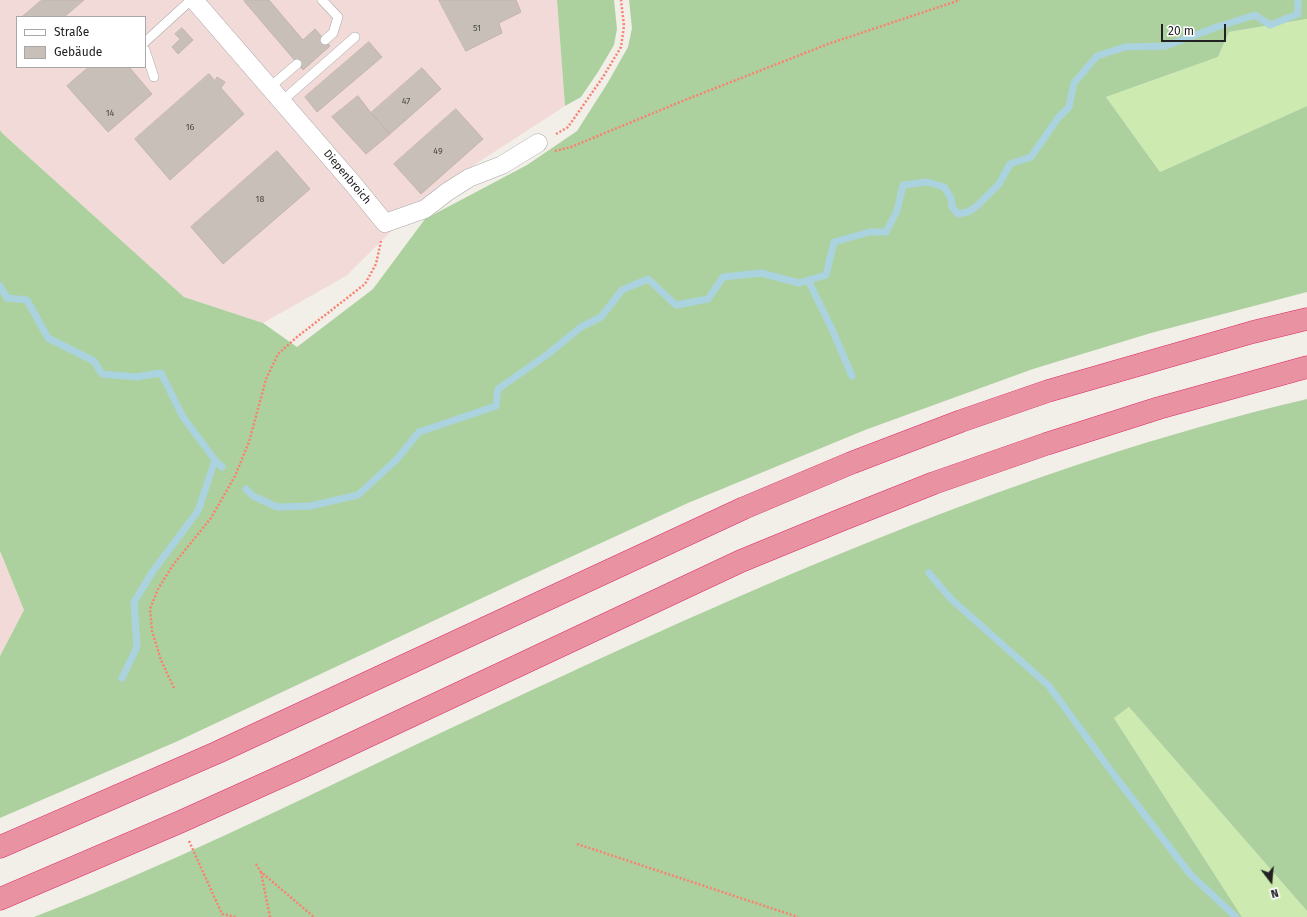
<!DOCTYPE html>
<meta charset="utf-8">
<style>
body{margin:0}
#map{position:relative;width:1307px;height:917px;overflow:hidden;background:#f2efe9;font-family:"Fira Sans",sans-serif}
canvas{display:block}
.legend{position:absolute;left:16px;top:16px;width:130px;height:52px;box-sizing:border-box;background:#fff;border:1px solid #a7a7a7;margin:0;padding:5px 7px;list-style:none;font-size:12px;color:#222}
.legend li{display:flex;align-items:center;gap:8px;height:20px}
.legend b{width:20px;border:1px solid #a7a7a7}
.north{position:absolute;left:1251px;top:861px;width:40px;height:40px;-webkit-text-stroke:3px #fff;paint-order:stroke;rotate:164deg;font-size:11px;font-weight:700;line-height:16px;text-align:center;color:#222}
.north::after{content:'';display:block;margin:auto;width:14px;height:18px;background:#222;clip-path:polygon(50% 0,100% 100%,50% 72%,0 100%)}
.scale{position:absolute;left:1161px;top:24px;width:65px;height:18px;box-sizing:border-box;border:2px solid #222;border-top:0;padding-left:5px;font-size:12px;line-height:14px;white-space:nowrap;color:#222;-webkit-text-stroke:3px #fff;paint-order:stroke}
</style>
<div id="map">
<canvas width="1307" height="917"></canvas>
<ul class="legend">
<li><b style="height:5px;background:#fff"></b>Straße</li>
<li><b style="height:11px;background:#c7bfb8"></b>Gebäude</li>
</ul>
<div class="north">N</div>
<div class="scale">20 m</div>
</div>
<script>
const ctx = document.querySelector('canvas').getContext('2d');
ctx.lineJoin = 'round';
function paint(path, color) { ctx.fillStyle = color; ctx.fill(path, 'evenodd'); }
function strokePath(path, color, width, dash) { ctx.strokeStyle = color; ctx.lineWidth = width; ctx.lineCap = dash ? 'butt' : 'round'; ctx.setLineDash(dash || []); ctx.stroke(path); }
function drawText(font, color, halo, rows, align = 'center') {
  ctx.font = font + ' "Fira Sans",sans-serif'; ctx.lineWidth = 3; ctx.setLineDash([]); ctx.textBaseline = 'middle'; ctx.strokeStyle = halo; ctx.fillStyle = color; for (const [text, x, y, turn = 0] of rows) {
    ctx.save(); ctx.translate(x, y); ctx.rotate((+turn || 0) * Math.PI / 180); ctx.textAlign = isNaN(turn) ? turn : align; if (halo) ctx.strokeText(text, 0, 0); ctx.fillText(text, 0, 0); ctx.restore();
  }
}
paint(new Path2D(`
 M0 0H557L565 106 428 195 346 276 263 323 184 297 2 133 0 130ZM17 17H145V67H17Z
 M0 551 24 610 0 656Z`), '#f2dad9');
paint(new Path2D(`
 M1307 19V106L1160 172 1106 97 1218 57 1229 32Z
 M1129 707 1307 911V917H1242L1114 718Z`), '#cdebb0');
paint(new Path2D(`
 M557 0H614L617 29 614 45 598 72 581 97 565 106Z
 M629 0H1307V19L1229 32 1218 57 1106 97 1160 172 1307 106V292L1151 333 1033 369 865 430 688 503 512 584 178 741 0 818V656L24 610 0 551V130L2 133 184 297 263 323 297 347 373 289 425 219 527 165 577 131 607 84 628 47 632 28Z
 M1307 399V911L1129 707 1114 718 1242 917H34C187 858 333 783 481 714 748 589 1019 467 1307 399Z`), '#add19e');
strokePath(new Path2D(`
 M808 280 832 329 852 376
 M0 286 7 298 27 300 48 338 94 361 102 374 136 377 161 373 183 417 215 460 222 467
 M246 489 253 496 277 507 310 506 358 495 396 460 419 432 496 406 498 389 548 354 581 327 601 317 622 290 648 279 676 305 708 299 723 277 761 273 799 283 826 275 834 242 870 232H886L897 211 903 185 927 182 944 187 951 198 952 207 958 214 968 212 977 206 999 184 1010 164 1031 157 1058 118 1069 107 1074 83 1097 56 1125 47 1166 46 1217 27 1255 15 1270 25 1298 14V0
 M929 573 951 599 1049 686 1114 775 1190 874 1236 917
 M122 678 137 647 134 602 153 571 198 511 215 460`), '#aad3df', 7);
const building = new Path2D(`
 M42 0H84L64 17H22Z
 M245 0H269L303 40 315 29 330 46 303 70 244 1Z
 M439 0H516L521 12 499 23 502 33 466 51Z
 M182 28 193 40 178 54 172 47 180 39 175 34Z
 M369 42 382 57 317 112 305 97Z
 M89 67H129L152 94 108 132 67 86Z
 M422 68 441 89 390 134 371 113Z
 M209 74 215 81 217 77 225 82 221 88 244 114 170 180 135 139Z
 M358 96 371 113 390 134 366 154 332 117Z
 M456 109 483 139 421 194 394 164Z
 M277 151 310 189 223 264 191 227Z`);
paint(building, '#c7bfb8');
strokePath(building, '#c4b6ab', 1);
const lane = new Path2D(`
 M322 0 338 17 333 33 325 40
 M145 42 191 0
 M145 50 154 77
 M270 87 297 64
 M282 101 355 37`);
const street = new Path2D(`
 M194 0 354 185 385 223 425 209 447 192 469 178 502 165 538 143`);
const highway = new Path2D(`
 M0 847 216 753 744 508 851 463 961 421 1048 391 1253 332 1307 319
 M0 899 180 822 300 768 741 561 841 520 934 483 1046 444 1159 408 1307 367`);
strokePath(lane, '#a9a9a9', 10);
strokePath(street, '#a9a9a9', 19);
strokePath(highway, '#dc2a67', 23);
strokePath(new Path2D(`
 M556 134 568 127 603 77 621 47 624 26 621 0
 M555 151 571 147 685 100 828 44 960 0
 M174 688 161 660 152 631 150 609 158 589 173 565 211 518 235 476 249 442 266 379 278 354 297 337 365 284 376 264 381 241
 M189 841 222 914 236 917
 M577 844 798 917
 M256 864 261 872 314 917
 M261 872 270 917`), '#fa8072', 2.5, [2, 2]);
strokePath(lane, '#fff', 9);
strokePath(street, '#fff', 18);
strokePath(highway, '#e892a2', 22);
drawText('9px', '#4b4948', null, [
 ["51",477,28],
 ["47",406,101],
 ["14",110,113],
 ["16",190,127],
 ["49",438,151],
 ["18",260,199]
]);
drawText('11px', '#222', '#fff', [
 ["Diepenbroich",347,177,50]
]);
</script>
